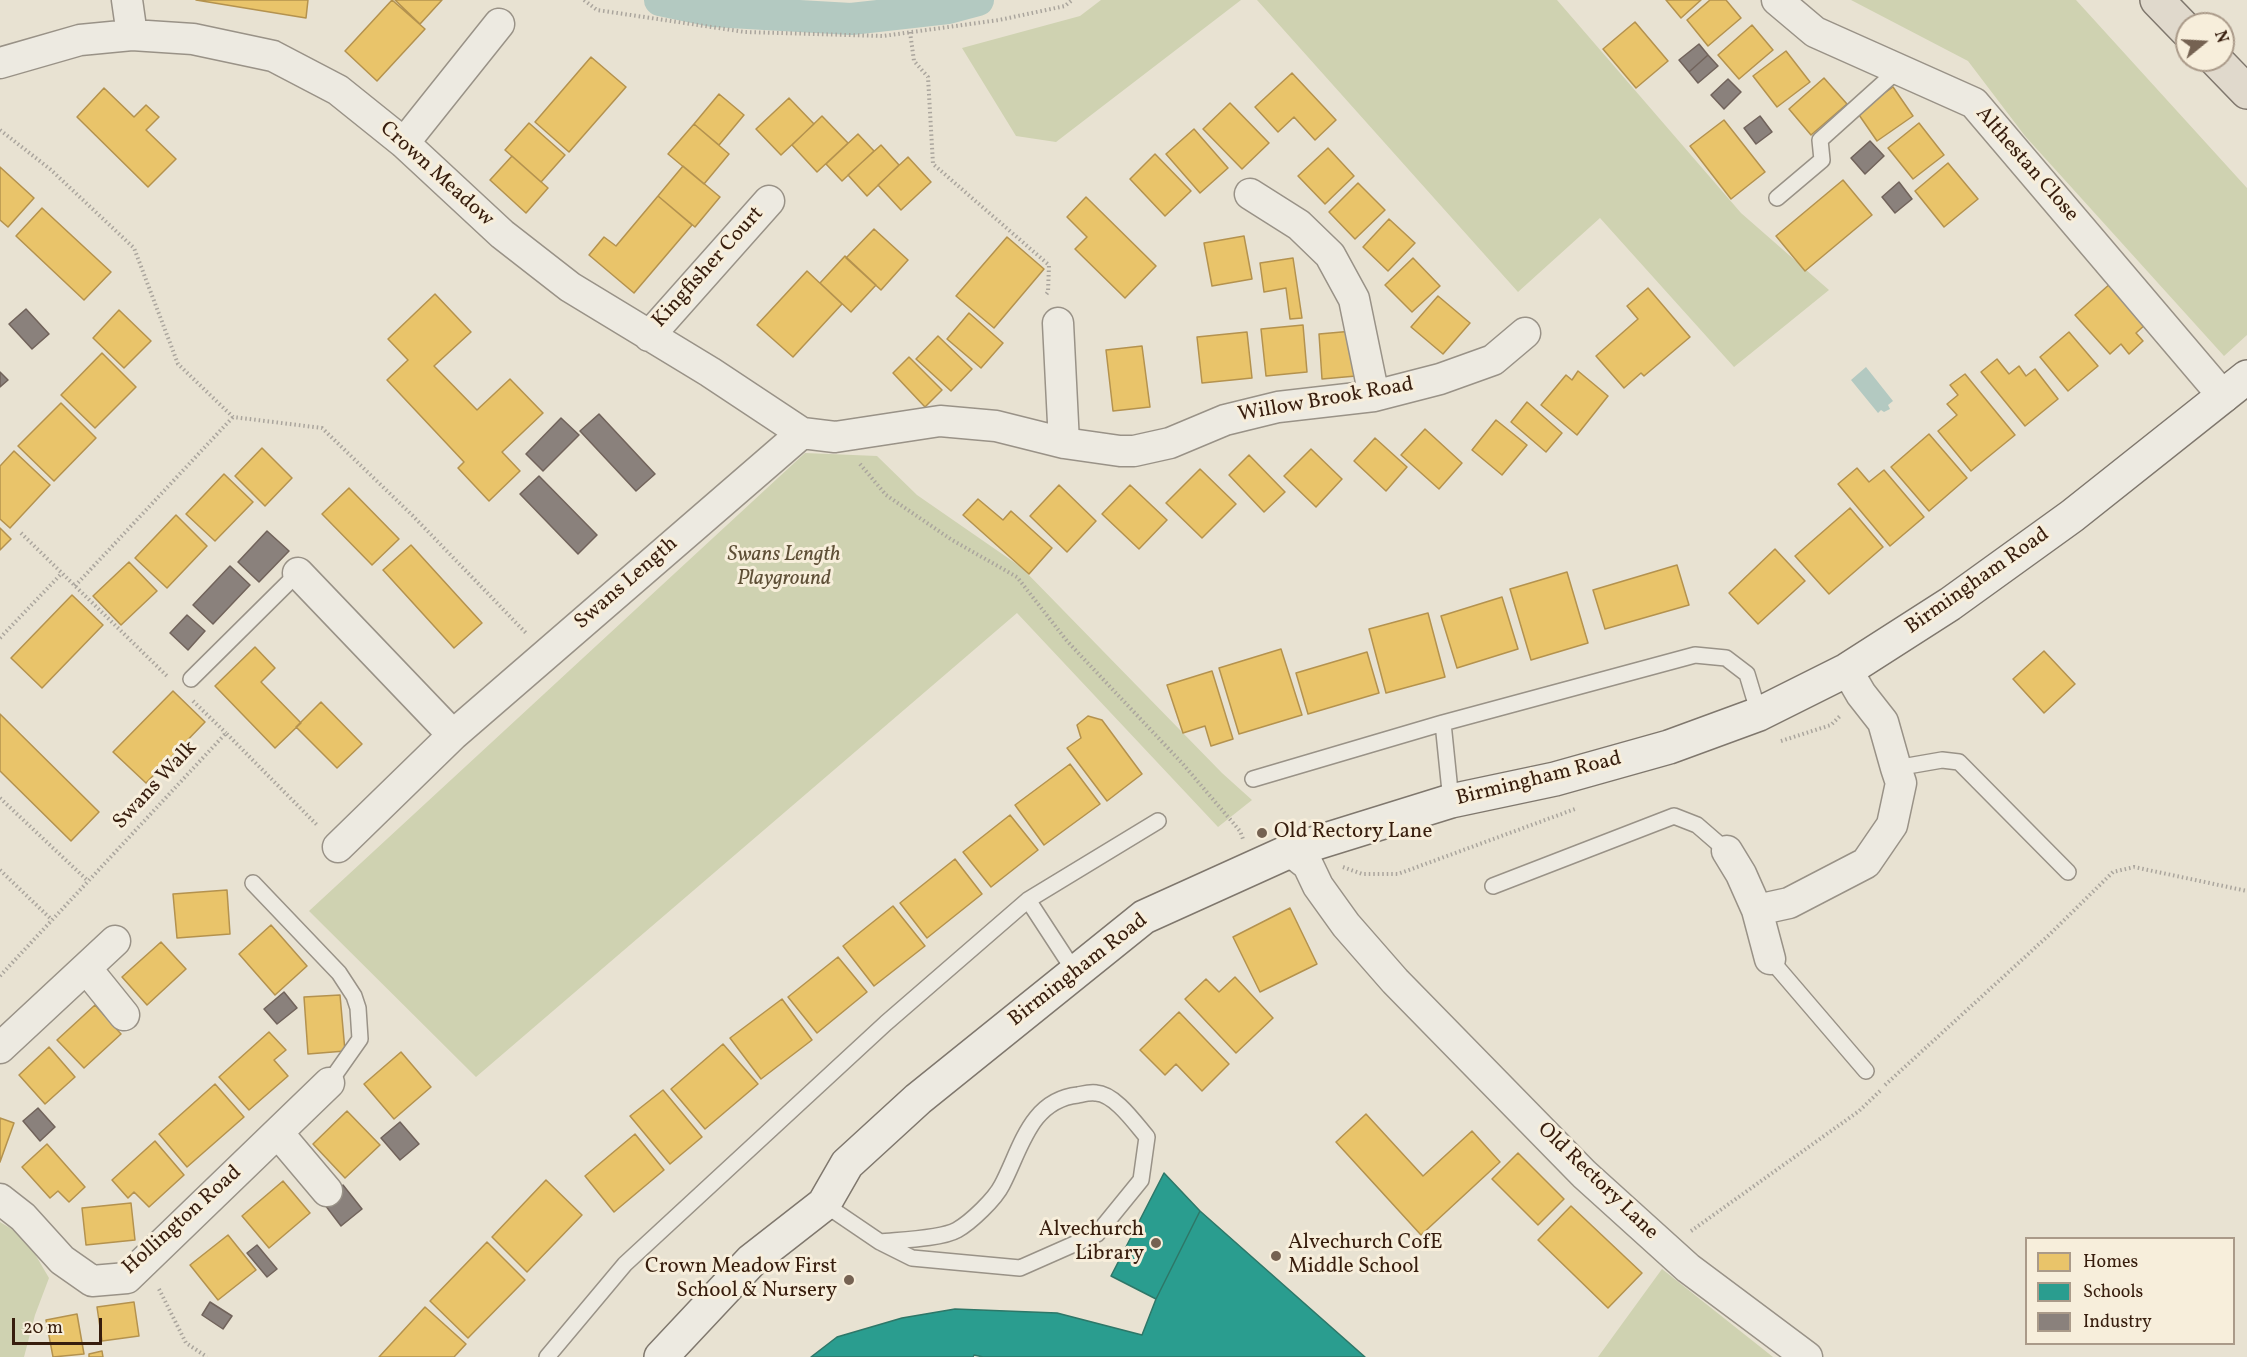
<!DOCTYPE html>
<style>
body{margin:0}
#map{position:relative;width:2247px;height:1357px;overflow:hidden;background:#e8e2d2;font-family:Vollkorn,serif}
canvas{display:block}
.legend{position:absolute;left:2025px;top:1237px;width:210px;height:108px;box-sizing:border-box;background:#f7eedb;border:2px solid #aa9a89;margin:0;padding:8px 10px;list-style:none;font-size:18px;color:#371d0d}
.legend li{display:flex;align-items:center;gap:12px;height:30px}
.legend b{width:30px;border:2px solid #aa9a89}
.north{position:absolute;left:2175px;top:12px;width:60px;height:60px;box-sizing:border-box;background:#f7eedb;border:2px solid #aa9a89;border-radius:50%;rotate:72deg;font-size:16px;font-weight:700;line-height:24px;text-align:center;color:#371d0d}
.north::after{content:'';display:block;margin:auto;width:21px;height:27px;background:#756252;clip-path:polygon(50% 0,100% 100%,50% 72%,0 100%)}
.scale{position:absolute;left:12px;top:1318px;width:90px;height:27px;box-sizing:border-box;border:3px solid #371d0d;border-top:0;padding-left:8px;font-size:18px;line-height:21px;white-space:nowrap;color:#371d0d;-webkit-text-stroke:4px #f7eedb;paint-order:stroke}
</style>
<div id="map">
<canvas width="2247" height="1357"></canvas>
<ul class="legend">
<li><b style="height:16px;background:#e9c46a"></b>Homes</li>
<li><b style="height:16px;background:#2a9d8f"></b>Schools</li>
<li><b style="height:16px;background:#8a817c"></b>Industry</li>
</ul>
<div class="north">N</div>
<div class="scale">20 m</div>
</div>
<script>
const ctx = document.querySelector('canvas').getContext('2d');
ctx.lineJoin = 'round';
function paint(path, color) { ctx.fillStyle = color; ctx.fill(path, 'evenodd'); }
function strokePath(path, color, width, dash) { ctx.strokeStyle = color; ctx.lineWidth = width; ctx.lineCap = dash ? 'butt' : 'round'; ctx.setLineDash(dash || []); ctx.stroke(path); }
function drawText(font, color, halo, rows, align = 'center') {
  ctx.font = font + ' Vollkorn,serif'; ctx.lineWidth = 6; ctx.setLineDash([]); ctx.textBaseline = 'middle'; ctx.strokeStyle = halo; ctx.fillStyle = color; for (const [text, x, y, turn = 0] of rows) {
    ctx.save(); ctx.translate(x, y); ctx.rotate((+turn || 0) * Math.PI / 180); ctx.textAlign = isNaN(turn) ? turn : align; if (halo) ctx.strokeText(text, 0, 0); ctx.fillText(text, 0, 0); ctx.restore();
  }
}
paint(new Path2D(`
 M1101 0H1241L1056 142 1016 136 962 48 1080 16Z
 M1257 0H1557L1741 213 1829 290 1734 367 1600 218 1518 292Z
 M1851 0H2076L2247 188V335L2224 356 2025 136 1968 61Z
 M805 453 877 456 917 495 1021 567 1222 773 1252 800 1218 827 1017 613 476 1077 309 911Z
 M0 1222 25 1237 49 1278 35 1315 24 1357H0Z
 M1662 1269 1773 1357H1598Z`), '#cfd2b1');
paint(new Path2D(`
 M1866 367 1893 401 1888 405 1890 409 1884 412 1881 410 1878 413 1851 380Z`), '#b3c9c1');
const homes = new Path2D(`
 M196 0H308L306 18Z
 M392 0 425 29 377 81 345 51Z
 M395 0H442L420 24Z
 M1666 0H1701L1681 18Z
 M1710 0H1726L1741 18 1708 46 1687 20Z
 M1635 22 1668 61 1636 88 1603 49Z
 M1752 25 1773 50 1739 79 1718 55Z
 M1786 51 1810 82 1777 107 1753 76Z
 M591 57 626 87 569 152 535 122Z
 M1292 73 1336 120 1315 140 1294 117 1278 132 1255 107Z
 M1824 78 1847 104 1811 135 1789 109Z
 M1893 87 1913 116 1877 141 1857 112Z
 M104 88 134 117 146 105 159 117 146 130 176 159 148 187 77 117Z
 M719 94 744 115 719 145 694 124Z
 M789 98 814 124 781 155 756 129Z
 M1230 103 1269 143 1242 169 1203 129Z
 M822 116 848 143 817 172 792 145Z
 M1724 120 1765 172 1731 199 1690 146Z
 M529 123 565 155 541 182 505 150Z
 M1919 123 1944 155 1913 179 1888 148Z
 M694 124 729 154 704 184 668 154Z
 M1194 129 1228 168 1200 193 1166 154Z
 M858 134 874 151 842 181 826 164Z
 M881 145 899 165 867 196 848 175Z
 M1328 148 1354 176 1325 204 1298 176Z
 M1155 154 1191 191 1165 216 1130 179Z
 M512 156 548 188 526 213 490 180Z
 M908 157 931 182 901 210 878 185Z
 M1948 163 1978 199 1944 227 1915 191Z
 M683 166 720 197 695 227 658 196Z
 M0 167 34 198 8 227 0 220Z
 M1843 180 1872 215 1805 271 1776 236Z
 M1358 183 1385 210 1355 239 1329 212Z
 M658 196 692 225 634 293 589 255 604 237 616 246Z
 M1086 197 1156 266 1125 298 1075 249 1087 237 1067 217Z
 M42 208 111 272 84 300 16 236Z
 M1389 219 1415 243 1388 271 1363 247Z
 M874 229 908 260 881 290 846 258Z
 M1244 236 1252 279 1212 286 1204 243Z
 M1007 237 1044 269 994 328 956 296Z
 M845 256 876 285 851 312 820 283Z
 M1293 258 1302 318 1290 319 1286 288 1264 292 1260 263Z
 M1413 258 1440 286 1412 312 1385 285Z
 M807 271 842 304 793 357 757 325Z
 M2111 283 2147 323 2136 333 2143 341 2129 354 2121 344 2110 354 2075 315Z
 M1648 288 1690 337 1644 376 1641 373 1624 388 1596 356 1638 319 1627 306Z
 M435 294 471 332 434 366 477 410 510 379 543 413 502 452 520 471 489 501 458 468 464 462 387 380 408 360 388 339Z
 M1438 296 1470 323 1443 354 1411 327Z
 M119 310 151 341 124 368 93 338Z
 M969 313 1003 343 981 368 947 339Z
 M1303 325 1307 372 1266 376 1261 329Z
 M1353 331 1356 376 1322 379 1319 334Z
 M1247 332 1252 378 1202 383 1197 337Z
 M2069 332 2098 366 2068 391 2040 357Z
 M938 336 972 369 951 391 916 359Z
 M1142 346 1150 407 1113 411 1106 350Z
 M102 353 136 387 95 428 61 395Z
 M909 357 942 390 925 407 893 373Z
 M1997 359 2009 374 2019 366 2026 376 2035 369 2058 399 2025 426 1981 372Z
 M1578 371 1608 396 1577 435 1541 405 1566 375 1572 380Z
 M1965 374 2015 435 1971 471 1938 431 1957 415 1947 404 1958 395 1950 385Z
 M1527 402 1562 433 1546 452 1511 422Z
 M61 403 96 438 54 481 18 446Z
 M1496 420 1527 445 1502 475 1472 450Z
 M1425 429 1462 463 1439 489 1401 455Z
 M1929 434 1967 478 1929 511 1891 467Z
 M1375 438 1407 467 1386 491 1354 461Z
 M262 448 292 478 265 506 235 476Z
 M1311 449 1342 479 1316 507 1284 476Z
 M14 451 50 485 10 528 0 519V466Z
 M1249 455 1285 492 1264 512 1229 475Z
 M1857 468 1869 482 1884 470 1924 517 1890 546 1838 484Z
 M1200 469 1236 504 1202 538 1166 503Z
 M224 474 253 502 215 541 186 514Z
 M1059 485 1096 521 1067 552 1030 516Z
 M1130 485 1167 520 1139 549 1102 514Z
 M349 488 399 539 372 565 322 514Z
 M978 499 1003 520 1011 511 1052 548 1029 574 963 515Z
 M1850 508 1883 547 1829 594 1795 556Z
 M176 515 207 546 167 588 135 558Z
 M0 528 11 539 0 550Z
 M411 545 482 623 454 648 383 570Z
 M1775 549 1805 581 1758 624 1729 593Z
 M129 562 157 591 121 625 93 596Z
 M1677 565 1689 605 1605 629 1593 590Z
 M1567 572 1588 643 1531 660 1510 589Z
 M72 595 103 625 42 688 11 658Z
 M1502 597 1518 649 1457 668 1441 616Z
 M1428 613 1445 677 1386 693 1369 629Z
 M255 647 275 668 261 682 301 723 275 748 215 686Z
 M1281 649 1302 715 1239 734 1219 668Z
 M2044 651 2075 684 2044 713 2013 679Z
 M1367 652 1379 693 1308 714 1296 673Z
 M1212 671 1233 739 1211 746 1205 726 1183 733 1167 685Z
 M173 691 205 722 146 783 113 752Z
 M321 702 362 744 337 768 296 727Z
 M0 714 99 812 71 841 0 771Z
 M1088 716 1102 720 1142 774 1107 801 1067 748 1081 738 1077 725Z
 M1070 764 1100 804 1044 845 1015 805Z
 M1010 815 1038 850 991 887 963 852Z
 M955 859 982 894 927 938 900 903Z
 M227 890 230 934 177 938 173 894Z
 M893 906 925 946 874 986 843 946Z
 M1290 908 1317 964 1260 992 1233 937Z
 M271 925 307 966 275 995 239 954Z
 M161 942 186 969 147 1005 122 977Z
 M838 957 867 992 817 1033 788 997Z
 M1235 977 1273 1018 1236 1053 1185 999 1206 979 1219 992Z
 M340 995 345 1051 308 1054 304 997Z
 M782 999 812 1040 761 1079 730 1038Z
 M95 1005 121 1034 84 1068 57 1040Z
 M1179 1012 1229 1064 1202 1091 1176 1064 1165 1075 1140 1050Z
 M269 1032 286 1050 274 1060 288 1076 249 1110 219 1077Z
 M723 1044 758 1084 705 1129 671 1089Z
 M49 1047 75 1077 45 1104 19 1075Z
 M401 1052 431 1087 394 1119 364 1084Z
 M215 1084 244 1117 187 1167 159 1134Z
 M663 1090 702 1137 670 1164 630 1116Z
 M347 1111 380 1145 345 1178 313 1144Z
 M1366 1114 1423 1176 1472 1131 1500 1162 1421 1235 1336 1142Z
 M0 1118 14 1123 0 1162Z
 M635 1134 664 1170 614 1212 585 1176Z
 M155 1141 184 1175 149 1207 134 1192 128 1198 112 1180Z
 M47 1144 85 1187 69 1202 58 1191 50 1198 22 1167Z
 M1518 1153 1564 1199 1538 1225 1492 1179Z
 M546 1180 582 1215 527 1272 492 1237Z
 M283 1181 310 1213 269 1248 242 1216Z
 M131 1203 135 1240 86 1245 82 1208Z
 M1571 1206 1642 1273 1608 1308 1538 1240Z
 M228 1235 256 1270 218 1300 190 1265Z
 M487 1242 525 1280 468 1338 430 1301Z
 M134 1302 139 1336 102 1341 97 1307Z
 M425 1307 466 1344 454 1357H379Z
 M77 1314 84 1354 53 1357 46 1320Z
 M102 1351 103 1357H89V1354Z`);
paint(homes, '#e9c46a');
strokePath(homes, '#b4924e', 1.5);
const schools = new Path2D(`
 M1164 1173 1200 1211 1156 1299 1111 1276Z
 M1200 1211 1365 1357H983L974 1355 973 1357H811L837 1337 902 1318 955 1309 1057 1313 1142 1335 1156 1299Z`);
paint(schools, '#2a9d8f');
strokePath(schools, '#2e7768', 1.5);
const industry = new Path2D(`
 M1699 44 1708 55 1689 72 1679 60Z
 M1708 55 1718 66 1698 83 1689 72Z
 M1728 79 1741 92 1724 109 1711 95Z
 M1760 116 1772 132 1756 144 1744 128Z
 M1870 141 1884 156 1865 174 1851 158Z
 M1899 182 1912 199 1895 213 1882 197Z
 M26 309 49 334 32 349 9 324Z
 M0 372 8 380 0 387Z
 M599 414 655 474 636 491 580 431Z
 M561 418 579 435 543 471 526 454Z
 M539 476 597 535 578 554 520 494Z
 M267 531 289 551 259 582 238 562Z
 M230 566 250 585 213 624 193 605Z
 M187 615 205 631 188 650 170 633Z
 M284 992 297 1008 277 1024 264 1009Z
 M38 1108 55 1127 40 1141 23 1121Z
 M400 1122 419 1144 400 1160 381 1138Z
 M343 1185 362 1209 341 1226 322 1201Z
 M257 1245 277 1269 267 1277 247 1253Z
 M210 1302 232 1316 223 1329 202 1315Z`);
paint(industry, '#8a817c');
strokePath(industry, '#71635b', 1.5);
strokePath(new Path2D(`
 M660 0 713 11 851 19 948 8 978 0`), '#b3c9c1', 32);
const service = new Path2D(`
 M1777 198 1822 160 1820 140 1899 69
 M191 679 298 573
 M1443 723 1451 801
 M1896 768 1942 760 1959 762 2068 872
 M1253 779 1443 723 1695 655 1726 658 1747 674 1759 714
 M253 883 339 973 354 996 358 1008 360 1039 329 1083
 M1493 886 1674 816 1697 825 1727 851
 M1028 900 1075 972
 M1770 959 1866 1071
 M824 1204 880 1242 912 1258 1020 1268 1097 1234 1141 1180 1147 1137C1135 1123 1115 1094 1096 1093 1090 1092 1083 1094 1078 1095 1030 1100 1021 1149 1002 1185 995 1199 971 1222 957 1230 941 1239 899 1240 880 1242
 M547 1357 625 1264 886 1023 1028 900 1158 821`);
const minor = new Path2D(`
 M127 0 132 35
 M1777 0 1815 32 1974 103 2224 397
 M0 63 80 40 132 35 193 39 273 56 338 90 404 143 502 234 570 287 710 372 802 433 835 437 940 421 996 426 1064 443 1120 451H1134L1170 443 1225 420 1278 407 1374 396 1440 379 1493 360 1525 333
 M404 143 499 24
 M1250 194 1299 225 1330 255 1354 299 1374 396
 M1058 323 1064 443
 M649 336 769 201
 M298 573 453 735
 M338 847 453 735 802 433
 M1290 851 1308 865 1318 886 1346 925 1395 981 1584 1174 1688 1268 1807 1357
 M1727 851 1741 874 1757 910
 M1770 959 1757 910 1789 903 1866 863 1892 825 1901 783 1896 768 1883 722 1861 694 1847 670
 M86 968 124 1015
 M0 1048 115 941
 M278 1133 327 1191
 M0 1199 23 1217 62 1260 92 1281 127 1278 329 1083`);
const secondary = new Path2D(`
 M661 1357 751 1261 824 1204 847 1164 918 1099 1144 917 1290 851 1451 801 1555 779 1669 747 1759 714 1847 670 1950 604 2072 516 2247 377`);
const motorway = new Path2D(`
 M2157 0 2187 31
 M2216 60 2247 92`);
strokePath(service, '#999287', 18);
strokePath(minor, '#999287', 33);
strokePath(secondary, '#7f776d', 36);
strokePath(motorway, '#7f776d', 36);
strokePath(new Path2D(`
 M584 0 597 10 745 32 883 36 999 20 1065 6 1072 0
 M910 32 914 61 928 77 933 164 1049 265 1048 292 1045 296
 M0 130 50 169 134 248 178 364 233 417 322 428 413 516 526 633
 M860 464 886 495 952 540 1017 577 1067 641 1182 763 1240 831 1243 839
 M21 533 168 677
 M75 586 233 417
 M0 638 62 573
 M193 701 226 733
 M1781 741 1831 725 1840 716
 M0 798 88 881
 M1343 867 1362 874H1398L1575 809
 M0 870 52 920
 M0 976 226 733 317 825
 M1885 1085 2049 935 2113 872 2134 867 2247 891
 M1691 1231 1859 1111 1880 1091
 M159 1289 186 1343 207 1357`), '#aaa59d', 4, [1.5, 3]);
strokePath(service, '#edeae1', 15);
strokePath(minor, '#edeae1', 30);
strokePath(secondary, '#edeae1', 33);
strokePath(motorway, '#e0d9cc', 33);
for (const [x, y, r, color] of [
 [1262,833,6,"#756252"],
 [1156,1243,6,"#756252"],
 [1276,1256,6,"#756252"],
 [849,1280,6,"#756252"]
]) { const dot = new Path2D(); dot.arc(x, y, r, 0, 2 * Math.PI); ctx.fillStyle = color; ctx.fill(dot); strokePath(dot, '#f7eedb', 2); }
drawText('21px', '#371d0d', '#f7eedb', [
 ["Althestan Close",2026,165,49],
 ["Crown Meadow",436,175,42],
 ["Kingfisher Court",709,268,-48],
 ["Willow Brook Road",1326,401,-10],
 ["Birmingham Road",1978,582,-35],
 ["Swans Length",627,584,-41],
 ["Birmingham Road",1539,780,-14],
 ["Swans Walk",156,786,-47],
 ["Birmingham Road",1079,971,-38],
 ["Old Rectory Lane",1597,1182,44],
 ["Hollington Road",183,1221,-42]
]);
drawText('italic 21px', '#5e4f36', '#f7eedb', [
 ["Swans Length",784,556],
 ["Playground",784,580]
]);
drawText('21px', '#371d0d', '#f7eedb', [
 ["Old Rectory Lane",1274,833],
 ["Alvechurch",1144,1231,"right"],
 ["Library",1144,1255,"right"],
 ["Alvechurch CofE",1288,1244],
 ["Middle School",1288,1268],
 ["Crown Meadow First",837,1268,"right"],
 ["School & Nursery",837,1292,"right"]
], 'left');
</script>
